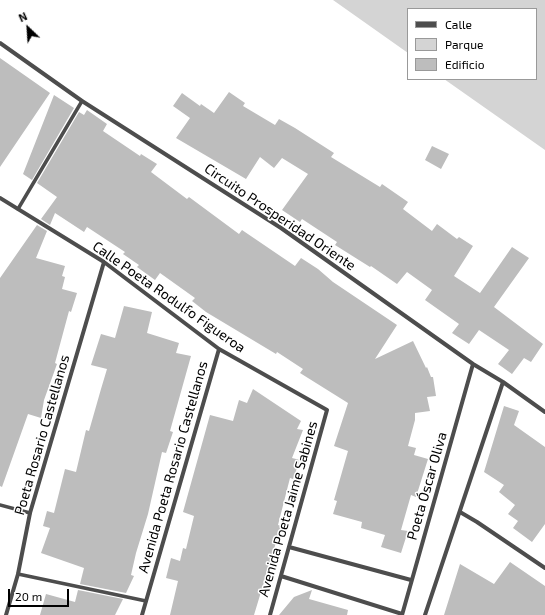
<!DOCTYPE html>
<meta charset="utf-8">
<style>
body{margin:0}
#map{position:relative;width:545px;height:615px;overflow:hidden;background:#fff;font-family:"Exo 2",sans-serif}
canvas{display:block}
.legend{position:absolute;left:407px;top:8px;width:130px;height:72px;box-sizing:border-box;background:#fff;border:1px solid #999;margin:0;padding:5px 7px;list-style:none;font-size:12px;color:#000}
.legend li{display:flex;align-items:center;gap:8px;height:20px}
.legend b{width:20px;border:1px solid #999}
.north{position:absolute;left:8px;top:8px;width:40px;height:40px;-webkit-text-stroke:3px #fff;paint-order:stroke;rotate:335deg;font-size:11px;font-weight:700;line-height:16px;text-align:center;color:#000}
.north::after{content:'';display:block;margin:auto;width:14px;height:18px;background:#000;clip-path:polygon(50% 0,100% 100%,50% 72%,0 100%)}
.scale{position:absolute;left:8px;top:589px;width:61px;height:18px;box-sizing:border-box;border:2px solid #000;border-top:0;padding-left:5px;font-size:12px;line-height:14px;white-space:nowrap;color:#000;-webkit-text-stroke:3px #fff;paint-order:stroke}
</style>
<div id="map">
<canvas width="545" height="615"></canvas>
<ul class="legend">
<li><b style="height:5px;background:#4d4d4d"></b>Calle</li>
<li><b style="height:11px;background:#d4d4d4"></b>Parque</li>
<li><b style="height:11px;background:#bdbdbd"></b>Edificio</li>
</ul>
<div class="north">N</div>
<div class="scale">20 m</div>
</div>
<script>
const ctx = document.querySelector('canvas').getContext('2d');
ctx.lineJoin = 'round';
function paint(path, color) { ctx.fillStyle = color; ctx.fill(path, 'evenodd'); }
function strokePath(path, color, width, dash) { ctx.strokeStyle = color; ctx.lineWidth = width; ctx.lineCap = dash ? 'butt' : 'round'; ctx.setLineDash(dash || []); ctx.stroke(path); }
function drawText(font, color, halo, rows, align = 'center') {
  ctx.font = font + ' "Exo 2",sans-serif'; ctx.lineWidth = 3; ctx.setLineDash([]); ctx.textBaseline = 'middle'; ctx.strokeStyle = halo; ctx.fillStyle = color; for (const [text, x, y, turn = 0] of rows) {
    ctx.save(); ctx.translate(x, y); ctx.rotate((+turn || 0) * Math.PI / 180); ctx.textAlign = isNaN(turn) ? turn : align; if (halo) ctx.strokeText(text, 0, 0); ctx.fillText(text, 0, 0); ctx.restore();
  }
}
paint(new Path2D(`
 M333 0H545V150L444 79H536V9H408V53Z`), '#d4d4d4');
paint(new Path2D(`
 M0 58 50 93 0 167Z
 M229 92 245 103 243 106 275 125 279 119 295 128 334 153 331 157 380 187 382 184 408 202 403 209 432 231 437 224 457 239 459 237 473 246 454 276 480 293 512 247 529 258 494 307 543 344 531 362 524 358 512 374 498 364 509 350 479 330 469 344 452 333 459 324 425 300 432 290 407 272 397 284 371 266 370 267 335 245 337 242 302 219 300 222 282 210 308 174 282 158 274 168 260 157 246 179 176 138 190 118 173 106 182 93 200 106 201 104 214 113Z
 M54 95 74 108 32 180 23 174Z
 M87 110 107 124 103 131 140 156 141 154 157 164 151 172 187 199 189 197 239 234 242 230 295 266 301 258 318 269 333 282 397 325 375 359 413 341 426 368 427 367 431 377H433L436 396 427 397 430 411 415 413V420L408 446 416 448 414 455 428 459 416 497 411 495 401 530 408 531 401 553 381 547 385 535 361 528 362 522 333 514 337 501 334 500 348 451 334 446 348 403 300 373 303 369 277 352 276 354 206 312 192 301 195 298 160 273 155 280 137 267 139 265 123 254 125 252 87 227 84 232 55 213 50 225 41 219 57 197 37 183 79 112 84 115Z
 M432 146 449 154 441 169 425 160Z
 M37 225 47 231 36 258 65 266 62 276 65 277 62 289 77 293 71 312 69 311 55 363 57 364 44 400 41 418 28 414 2 487 0 486V278Z
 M124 306 152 312 147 333 179 343 176 353 191 356 170 431 173 432 166 453 162 452 148 514 136 553 131 575 134 576 126 593 80 584 84 568 41 553 50 528 43 526 47 511 54 513 65 469 76 472 86 430 89 431 101 389 107 369 91 365 101 334 115 338Z
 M253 389 301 421 297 429 303 430 292 458 300 460 293 479 290 478 278 525 281 526 254 615H170L178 581 166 578 171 558 180 561 183 548 186 549 194 516 183 512 210 415 233 421 239 400 247 403Z
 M504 406 519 411 514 425 545 447V524L532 542 513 528 518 521 508 514 515 505 499 492 504 485 484 472Z
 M510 562 545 586V615H444L460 564 494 584Z
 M78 590 123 599 115 615H40L46 594 75 602Z
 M312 590 309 599 348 610 347 615H279L294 597Z`), '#bdbdbd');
strokePath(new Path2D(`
 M18 209 82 101
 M0 505 30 513
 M18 574 146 601`), '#4d4d4d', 3.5);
strokePath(new Path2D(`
 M0 43 82 101 281 228 473 364 503 382 545 412
 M0 198 104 262 219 349 327 410 270 615
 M460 512 477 522 545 568
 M289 547 411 580
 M281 576 402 614
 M6 615 18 574 30 513 104 262
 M142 615 219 349
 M402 615 473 364
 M425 615 503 382`), '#4d4d4d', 4);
drawText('14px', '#000', '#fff', [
 ["Circuito Prosperidad Oriente",280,217,34],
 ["Calle Poeta Rodulfo Figueroa",169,297,35],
 ["Poeta Rosario Castellanos",42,435,-74],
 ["Avenida Poeta Rosario Castellanos",173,467,-74],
 ["Poeta Óscar Oliva",427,486,-74],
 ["Avenida Poeta Jaime Sabines",288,509,-74]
]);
</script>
